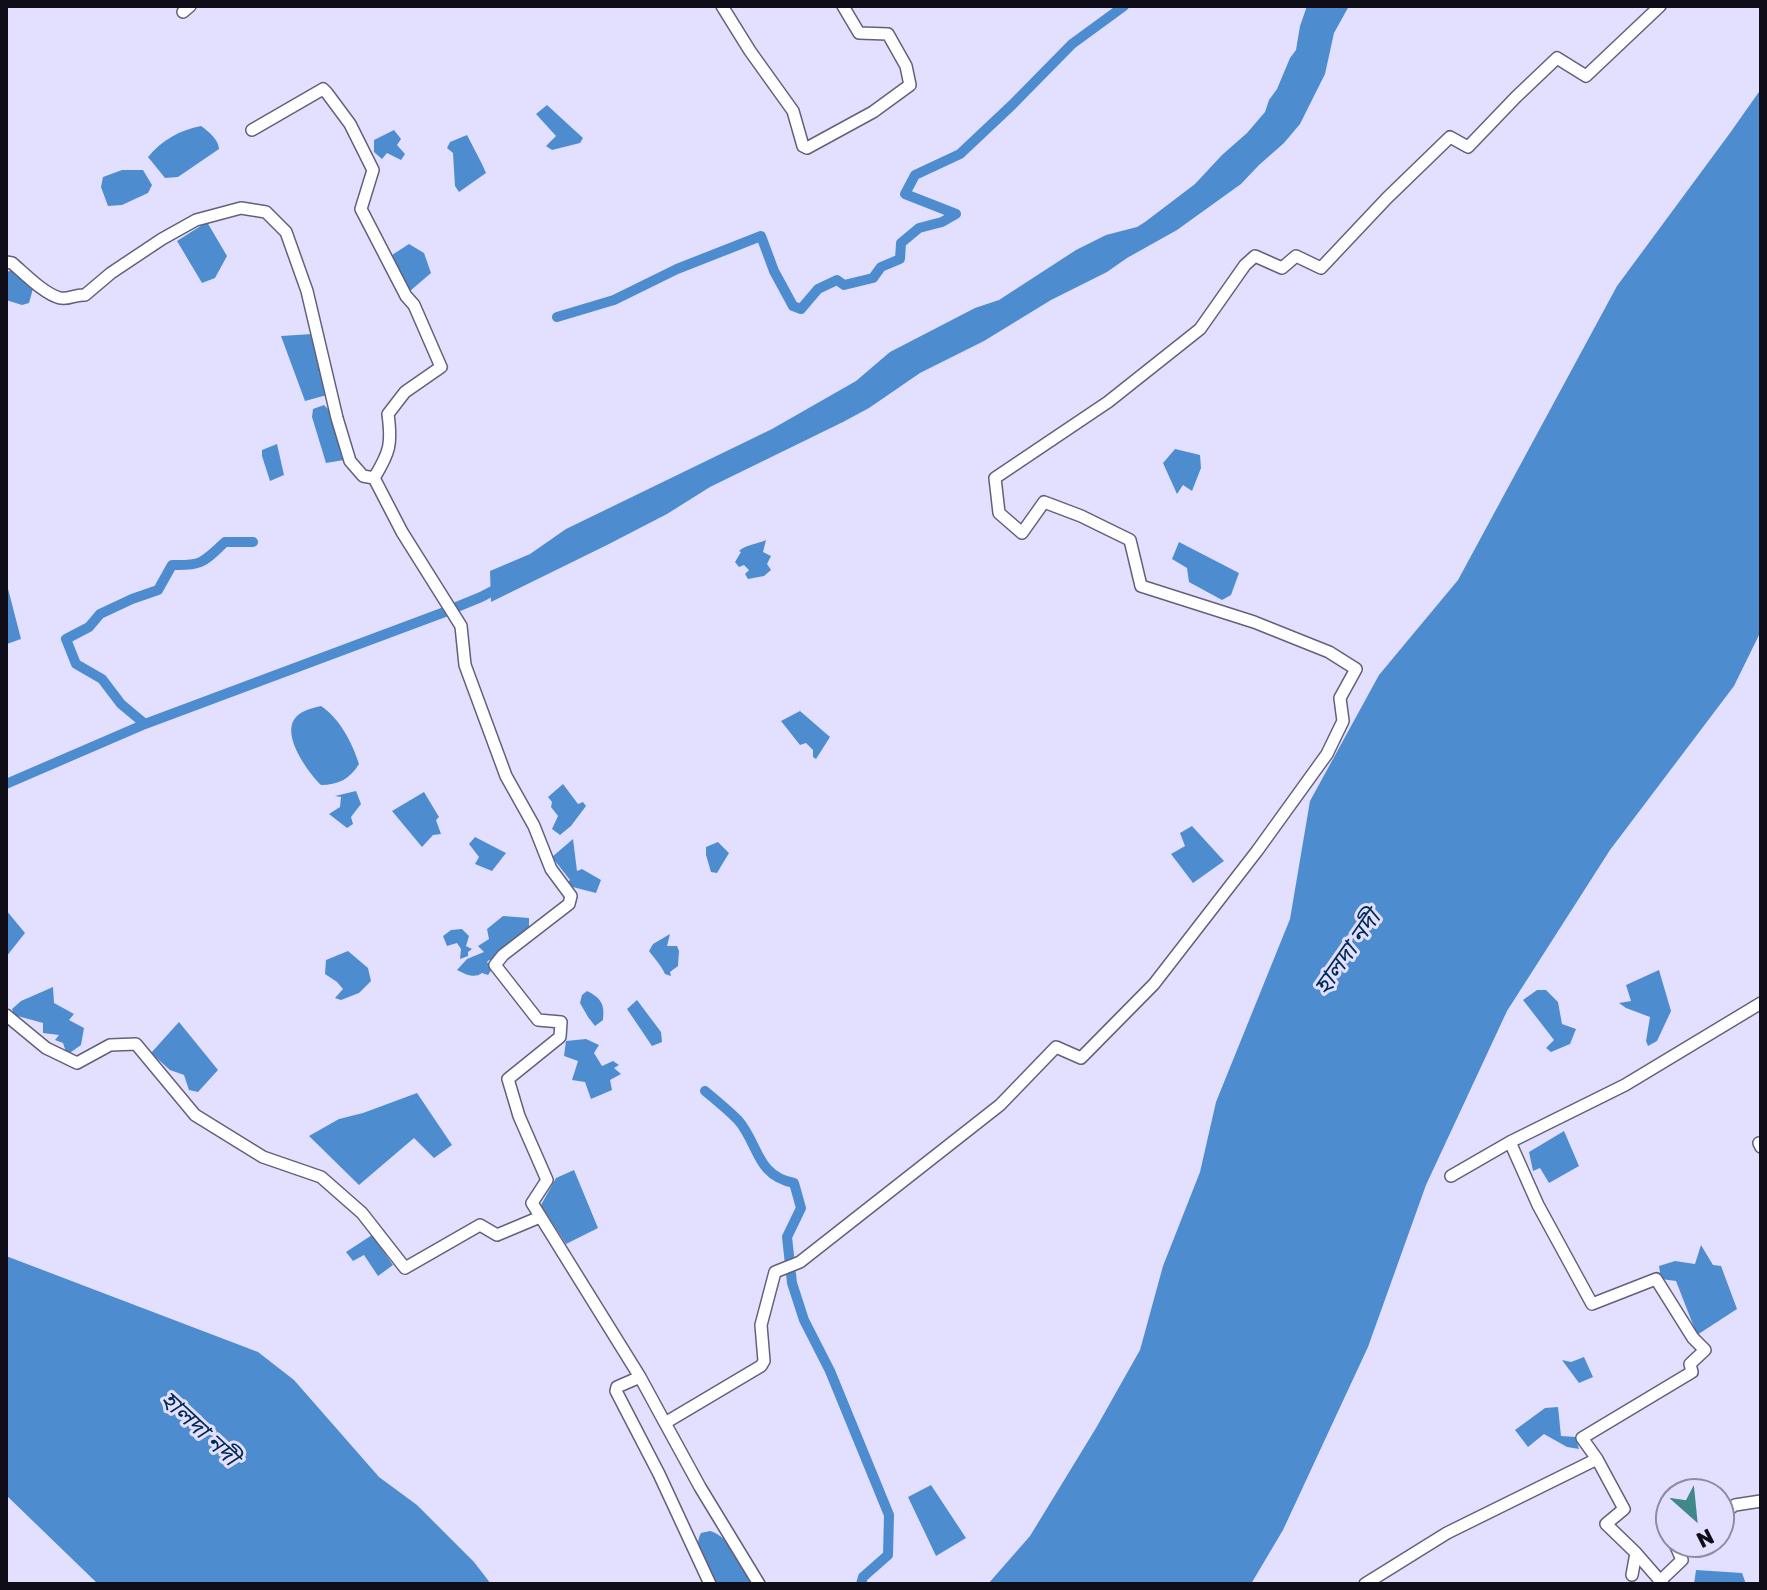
<!DOCTYPE html>
<meta charset="utf-8">
<style>
body{margin:0}
#map{position:relative;width:1767px;height:1590px;overflow:hidden;background:#e3e0ff;font-family:Rubik,sans-serif}
canvas{display:block}
.frame{position:absolute;inset:0;border:8px solid #0f0e18;pointer-events:none}
.north{position:absolute;left:1655px;top:1478px;width:80px;height:80px;box-sizing:border-box;background:#e3e0ff;border:2px solid #8e8ca3;border-radius:50%;rotate:153deg;font-size:22px;font-weight:700;line-height:32px;text-align:center;color:#0f0e18}
.north::after{content:'';display:block;margin:auto;width:28px;height:36px;background:#40888a;clip-path:polygon(50% 0,100% 100%,50% 72%,0 100%)}
</style>
<div id="map">
<canvas width="1767" height="1590"></canvas>
<div class="frame"></div>
<div class="north">N</div>
</div>
<script>
const ctx = document.querySelector('canvas').getContext('2d');
ctx.lineJoin = 'round';
function paint(path, color) { ctx.fillStyle = color; ctx.fill(path, 'evenodd'); }
function strokePath(path, color, width, dash) { ctx.strokeStyle = color; ctx.lineWidth = width; ctx.lineCap = dash ? 'butt' : 'round'; ctx.setLineDash(dash || []); ctx.stroke(path); }
function drawText(font, color, halo, rows, align = 'center') {
  ctx.font = font + ' Rubik,"Noto Sans Bengali",sans-serif'; ctx.lineWidth = 6; ctx.setLineDash([]); ctx.textBaseline = 'middle'; ctx.strokeStyle = halo; ctx.fillStyle = color; for (const [text, x, y, turn = 0] of rows) {
    ctx.save(); ctx.translate(x, y); ctx.rotate((+turn || 0) * Math.PI / 180); ctx.textAlign = isNaN(turn) ? turn : align; if (halo) ctx.strokeText(text, 0, 0); ctx.fillText(text, 0, 0); ctx.restore();
  }
}
paint(new Path2D(`
 M1307 6H1349L1334 33 1325 74 1300 124 1284 143 1259 165 1241 184 1177 230 1127 258 1107 272 1051 300 984 341 920 373 869 408 843 422 710 487 667 514 607 545 491 602 490 571 530 554 566 529 772 429 856 381 890 352 975 308 999 300 1076 250 1106 235 1137 227 1145 222 1195 184 1222 155 1247 133 1265 112 1269 100 1277 89 1290 58 1296 50 1300 26Z
 M1761 89V631L1734 686 1610 850 1507 1011 1426 1185 1368 1347 1283 1530 1251 1584H988L1030 1536 1096 1428 1140 1350 1163 1266 1200 1172 1216 1102 1290 919 1310 801 1379 675 1458 580 1617 286 1730 133Z
 M547 105 583 138 580 143 552 150 546 146 556 136 536 114Z
 M201 126C208 131 219 140 219 149L178 177 165 178 148 157C162 140 180 130 201 126Z
 M394 130 401 139 397 145 405 154 401 160 387 153 382 159 374 152V140Z
 M467 135 482 164 486 173 459 192 455 186 453 153 447 148 450 142Z
 M122 170H143L152 185 148 193 122 205 108 206 101 187 103 177Z
 M207 222 227 256 215 278 202 283 177 241Z
 M409 244 424 253 431 273 410 291 401 284 392 255Z
 M14 270 34 285 29 303 22 305 6 300V272Z
 M312 334 327 395 305 401 281 336Z
 M324 405 331 412 344 460 326 463 312 417 313 409Z
 M277 444 284 475 270 481 262 456V450Z
 M1175 449 1200 455 1201 468 1192 491 1183 485 1177 494 1163 463Z
 M766 540 763 552 771 556 767 564 771 570 764 576 748 579 745 574 749 570 744 565 739 567 735 562 741 552 739 551C745 545 757 544 766 540Z
 M1179 542 1239 573 1231 595 1222 600 1189 582 1187 568 1172 559Z
 M6 581 21 639 7 644 6 642Z
 M321 706C340 719 352 742 359 764 350 779 338 785 321 785 308 772 279 733 297 716 303 710 313 708 321 706Z
 M800 711 830 737 816 759 813 757V750L806 743 800 745 781 721Z
 M563 784 578 804 583 802 586 806 571 826 560 835 552 829 558 816 551 807 552 802 548 797Z
 M356 791 361 804 351 817 353 824 347 828 329 814 340 807 341 797 335 796Z
 M424 792 439 817 436 820 441 834 433 835 422 847 392 811Z
 M1192 826 1224 861 1193 883 1171 854 1185 846 1180 833Z
 M475 837 506 853 492 871 475 864 479 857 469 844Z
 M573 839 577 871 582 869 601 880 596 893 565 885 570 880 552 857Z
 M718 842 729 853 717 873 711 872 706 855V847Z
 M6 910 25 933 6 957Z
 M503 916 529 918V932L493 961 489 960 487 962 492 969 488 975 482 973C474 979 465 974 457 970L467 959 484 952 478 946 489 939 487 929Z
 M462 929 469 936 466 946 472 949 468 952V956L460 959 461 949 457 943 447 946 443 936 451 930Z
 M670 934 667 946H677L679 951 678 966 670 972 671 976 665 974C661 965 655 959 649 951L653 944Z
 M348 951 368 968 371 981 359 993 341 1000 335 998 343 989 337 982 325 974 326 960Z
 M1659 970 1671 1011 1657 1041 1648 1046 1646 1041 1650 1017 1626 1008 1619 1003 1631 1001 1626 985Z
 M53 987 54 1003 74 1014 69 1020 84 1028 81 1045 67 1055 63 1043 55 1040 59 1035 43 1033V1023L14 1015 12 1009 21 1001Z
 M1537 990H1546L1558 1002 1562 1024 1576 1029 1570 1044 1551 1052 1546 1048 1554 1040 1523 1000Z
 M587 991C601 998 605 1004 603 1020L595 1026 588 1017 580 1003 582 995Z
 M637 1000 661 1032 662 1042 652 1046 627 1009Z
 M179 1022 218 1070 198 1092 189 1090 184 1075 170 1070 151 1053Z
 M586 1039 599 1045 594 1053 602 1066 613 1061 619 1065 614 1068 621 1074 610 1080 612 1090 591 1099 585 1082 572 1080 578 1061 564 1056 566 1041Z
 M417 1093 452 1145 434 1158 414 1138 359 1185 309 1136 339 1119 363 1113Z
 M1564 1131 1579 1166 1549 1183 1540 1168 1533 1171 1529 1152Z
 M574 1170 598 1228 566 1244 541 1205 556 1178Z
 M372 1235 393 1265 378 1276 364 1255 353 1261 346 1252Z
 M1701 1245 1713 1265 1721 1266 1737 1309 1697 1335 1676 1281 1661 1279 1659 1266 1675 1261 1695 1264Z
 M6 1256 258 1352 294 1380 379 1477 417 1505 474 1562 491 1584H98L6 1495Z
 M1584 1357 1593 1377 1579 1383 1562 1360 1571 1362Z
 M1558 1407 1561 1436 1576 1437 1579 1449 1567 1447 1544 1434 1528 1447 1515 1430 1545 1408Z
 M931 1485 966 1538 936 1556 908 1497Z
 M710 1531C730 1536 741 1566 751 1584H713C706 1569 692 1549 701 1533Z
 M1696 1570 1742 1573 1746 1584H1694Z`), '#4e8cd0');
strokePath(new Path2D(`
 M557 317 614 300 677 269 761 236 774 271 793 306 801 309 818 289 837 280 844 285 873 278 881 267 900 259 901 243 919 228 942 222 956 214 905 194 915 175 960 154 1012 105 1072 44 1124 6
 M145 724 121 704 102 679 76 664 66 639 89 627 100 614 132 599 158 590 172 565C202 566 204 562 225 542H253
 M6 784 145 724 442 613 481 597 502 586
 M705 1091C716 1100 728 1110 738 1120 759 1144 756 1176 794 1183L801 1208 787 1237 792 1283 804 1320 830 1371 889 1515 888 1555 863 1577 861 1584`), '#4e8cd0', 10);
const minor = new Path2D(`
 M722 6 750 51 793 111 803 146 807 148 873 112 910 85 906 66 888 34 859 33 843 6
 M183 12 190 6
 M252 130 323 89 327 93 350 124 373 170 361 209 406 296 414 305 441 367 405 392 388 414C392 444 390 452 374 478L402 532 461 626 465 665 506 776 534 826 551 869 571 896 569 904 503 955 495 965 538 1020 561 1022 560 1037 508 1079 519 1116 547 1180 532 1203 640 1377 617 1387 616 1391 659 1474 710 1584
 M6 262 12 263C24 273 44 294 60 298 69 300 75 294 85 295L111 273 162 239 196 220 241 208 266 212 286 232 307 291 337 418 350 461 363 476 374 478
 M6 1015 46 1048 77 1063 110 1045 136 1044 195 1115 263 1157 321 1177 362 1213 405 1268 480 1225 497 1235 540 1217
 M1759 1143 1761 1147
 M1451 1176 1510 1142 1625 1085 1761 1003
 M640 1377 665 1423
 M1597 1459 1624 1509 1606 1524 1636 1553 1632 1575
 M1719 1516 1735 1505 1761 1501
 M1636 1553 1663 1584
 M1660 1581 1682 1560 1675 1544 1678 1542
 M759 1584 700 1487 665 1423 761 1366 764 1361 761 1325 775 1272 800 1262 1000 1105 1056 1047 1081 1058 1154 984 1257 851 1327 754 1343 721 1340 698 1356 669 1329 652 1254 622 1141 586 1130 540 1081 516 1044 502 1022 533 999 513 995 478 1108 402 1200 329 1245 265 1255 256 1282 268 1296 256 1321 268 1387 198 1450 137 1468 147 1516 97 1557 58 1586 76 1660 6
 M1365 1584 1447 1533 1597 1459 1582 1438 1692 1372 1690 1364 1705 1350 1693 1338 1656 1279 1592 1304 1538 1205 1510 1142`);
strokePath(minor, '#63607b', 14);
strokePath(minor, '#fff', 11);
drawText('italic 24px', '#002a56', '#e3e0ff', [
 ["হালদা নদী",1348,953,-55],
 ["হালদা নদী",199,1429,43]
]);
</script>
